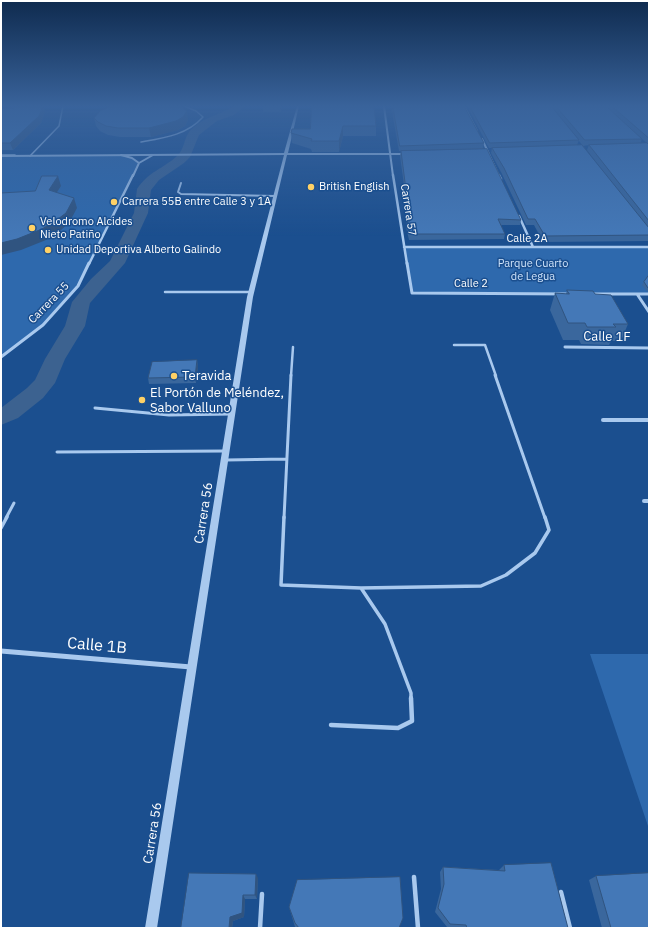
<!DOCTYPE html>
<meta charset="utf-8">
<style>
body{margin:0}
#map{position:relative;width:650px;height:929px;overflow:hidden;background:#1b4f8f;font-family:"IBM Plex Sans",sans-serif}
canvas{display:block}
.frame{position:absolute;inset:0;border:2px solid #fff;pointer-events:none}
</style>
<div id="map">
<canvas width="650" height="929"></canvas>
<div class="frame"></div>
</div>
<script>
const ctx = document.querySelector('canvas').getContext('2d');
ctx.lineJoin = 'round';
function paint(path, color) { ctx.fillStyle = color; ctx.fill(path, 'evenodd'); }
function strokePath(path, color, width, dash) { ctx.strokeStyle = color; ctx.lineWidth = width; ctx.lineCap = dash ? 'butt' : 'round'; ctx.setLineDash(dash || []); ctx.stroke(path); }
function drawText(font, color, halo, rows, align = 'center') {
  ctx.font = font + ' "IBM Plex Sans",sans-serif'; ctx.lineWidth = 3; ctx.setLineDash([]); ctx.textBaseline = 'middle'; ctx.strokeStyle = halo; ctx.fillStyle = color; for (const [text, x, y, turn = 0] of rows) {
    ctx.save(); ctx.translate(x, y); ctx.rotate((+turn || 0) * Math.PI / 180); ctx.textAlign = isNaN(turn) ? turn : align; if (halo) ctx.strokeText(text, 0, 0); ctx.fillText(text, 0, 0); ctx.restore();
  }
}
paint(new Path2D(`
 M120 155 132 158 139 163 78 286 43 325 1 357V156Z
 M404 247H649V294L412 293Z
 M590 654H649V829Z`), '#2e69ad');
paint(new Path2D(`
 M234 106H246L234 115 217 121 199 135 190 157 184 163 159 180 151 190 148 213 125 263 90 303 85 326 65 359 55 383 43 398 18 418 1 425V408L27 388 35 380 45 359 65 326 72 302 91 279 110 261 134 213 137 189C149 171 163 169 177 156 184 150 184 139 189 132 200 118 220 115 234 106Z`), '#3c6290');
strokePath(new Path2D(`
 M141 142C164 138 187 135 203 117L196 111 184 106
 M1 155H15`), '#a9c9ee', 1.5);
strokePath(new Path2D(`
 M181 183 178 192 181 194 275 196`), '#a9c9ee', 2);
strokePath(new Path2D(`
 M165 292H251
 M454 345H485L496 376
 M291 376 293 347`), '#a9c9ee', 2.5);
strokePath(new Path2D(`
 M495 375 545 518
 M95 408 169 415 231 414
 M57 452 226 451
 M226 460 286 459
 M6 518 14 503
 M284 518 291 375`), '#a9c9ee', 3);
strokePath(new Path2D(`
 M284 517 281 585 361 588 481 586 506 575 535 553 549 530 545 517
 M1 528 7 517
 M361 588 385 624 411 693V699`), '#a9c9ee', 3.5);
strokePath(new Path2D(`
 M331 725 398 728 412 721 411 698
 M414 877 418 928
 M561 892 570 928
 M260 928 262 894`), '#a9c9ee', 4.5);
strokePath(new Path2D(`
 M30 156 59 126 63 106`), '#a9c9ee', 1.5);
strokePath(new Path2D(`
 M384 106 393 176
 M464 106 477 131
 M482 139 499 176
 M121 155 132 158 139 163
 M133 176 139 163 153 155`), '#a9c9ee', 2);
strokePath(new Path2D(`
 M393 175 407 264
 M499 175 501 179
 M519 216 533 247
 M404 247H649
 M89 264 133 175`), '#a9c9ee', 2.5);
strokePath(new Path2D(`
 M407 263 412 293 571 294
 M592 294H649
 M637 294 649 312
 M565 347 649 348
 M1 357 43 325 78 286 89 263`), '#a9c9ee', 3);
strokePath(new Path2D(`
 M603 420H649
 M644 501H649`), '#a9c9ee', 4);
strokePath(new Path2D(`
 M1 651 191 667`), '#a9c9ee', 5);
paint(new Path2D(`
 M297 106H299L288 153H409L411 154 409 155H287L253 297 157 928H145L247 297 284 155 1 157V155L284 153Z`), '#a9c9ee');
paint(new Path2D(`
 M263 106H282L281 112H263Z
 M312 106 376 126V136H343L339 152H312L311 149 292 143 291 133 310 129Z
 M391 106H464L484 143 483 149 399 151Z
 M467 106H551L579 140 577 145 602 170 587 150 589 145 583 146 551 106H649V144H647L649 145V241L543 242 534 225H526L502 174 491 153 492 148H489ZM642 139 647 143 640 144Z
 M1 109 45 112 41 123 13 150H1Z
 M94 118 188 120 185 126 178 130 151 137H120L108 135 100 131 96 126Z
 M401 151 521 220 520 225H501L505 234 504 239 409 240 406 227 407 221H409L400 156Z
 M649 275V291H647L642 285 644 282Z
 M567 290 595 294 628 324 621 341H611L609 345 581 344 579 340H563L550 310 555 293 566 294Z
 M197 360 198 367 196 383 149 384 148 378Z
 M504 865 568 928H457L447 927 435 912 441 889 440 872 443 867 499 870Z
 M596 876 649 928H602L589 880Z
 M258 878 257 899H245L244 917 233 921 232 928H181Z
 M289 907 399 928H297L295 927Z`), '#3a679d');
paint(new Path2D(`
 M43 106 45 112 41 123 13 150 10 143Z
 M280 106H282L281 112Z
 M187 111 188 120 185 126 178 130 151 137 149 128Z
 M343 126V136L339 152V141Z
 M58 176 61 186 52 200 49 190Z
 M74 198 77 208 69 223 61 230 46 240 21 250 1 255V243Z
 M197 360 198 367 196 383 195 377Z
 M256 874 258 878 257 899 255 895Z
 M243 895 245 899 244 917 233 921 232 928H229L230 917Z`), '#305480');
const building = new Path2D(`
 M43 106 39 116 10 143H1V109Z
 M112 106H180L187 111 183 117 176 121 149 128H118L106 126 98 122 94 118 100 111Z
 M312 106H374L376 126H343L339 141H311L312 139 291 133 292 129H310Z
 M393 106H464L484 143 400 146Z
 M470 106H551L579 140 490 143Z
 M556 106H606L642 139 585 140Z
 M612 106H649V138Z
 M647 143 649 145V221L589 145Z
 M582 145 649 228V235L545 236 535 219H528L504 168 492 148Z
 M487 149 521 220 498 219 505 234H410L407 221H410L401 151Z
 M42 176H58L49 190 74 198 66 213 58 219 42 229 17 239 1 243V193L35 191Z
 M649 275V288H648L644 282Z
 M567 290 593 291 595 294 611 295 628 324H613L616 327H587L585 323H568L555 293 569 294Z
 M197 360 195 377 148 378 152 362Z
 M551 863 568 928H467L466 925 450 924 438 908 444 884 443 867 505 871 504 865Z
 M189 873 256 874 255 895H243L242 913 230 917 229 928H181Z
 M649 873V928H611L596 876Z
 M400 877 403 918 399 928H299L295 923 289 907 297 880Z`);
paint(building, '#4478b7');
strokePath(building, '#305480', 1);
const sky = ctx.createLinearGradient(0, 0, 0, 236);
sky.addColorStop(0, '#0f2b4f');
sky.addColorStop(0.45, '#39639b');
sky.addColorStop(1, '#39639b00');
ctx.fillStyle = sky;
ctx.fillRect(0, 0, 650, 236);
for (const [x, y, r, color] of [
 [311,187,4,"#ffd166"],
 [114,202,4,"#ffd166"],
 [32,228,4,"#ffd166"],
 [48,250,4,"#ffd166"],
 [174,376,4,"#ffd166"],
 [142,400,4,"#ffd166"]
]) { const dot = new Path2D(); dot.arc(x, y, r, 0, 2 * Math.PI); ctx.fillStyle = color; ctx.fill(dot); strokePath(dot, '#1b4f8f', 1.5); }
drawText('11px', '#fff', '#1b4f8f', [
 ["British English",319,187],
 ["Carrera 55B entre Calle 3 y 1A",122,202],
 ["Velodromo Alcides",40,222],
 ["Nieto Patiño",40,235],
 ["Unidad Deportiva Alberto Galindo",56,250]
], 'left');
drawText('11px', '#fff', '#1b4f8f', [
 ["Carrera 57",408,210,81],
 ["Calle 2A",527,239],
 ["Calle 2",471,284],
 ["Carrera 55",49,303,-46]
]);
drawText('11px', '#cfe3fa', '#1b4f8f', [
 ["Parque Cuarto",533,264],
 ["de Legua",533,277]
]);
drawText('13px', '#fff', '#1b4f8f', [
 ["Calle 1F",607,337,1],
 ["Carrera 56",204,513,-81],
 ["Carrera 56",153,833,-81]
]);
drawText('13px', '#fff', '#1b4f8f', [
 ["Teravida",182,376],
 ["El Portón de Meléndez,",150,393],
 ["Sabor Valluno",150,408]
], 'left');
drawText('16px', '#fff', '#1b4f8f', [
 ["Calle 1B",97,646,5]
]);
</script>
